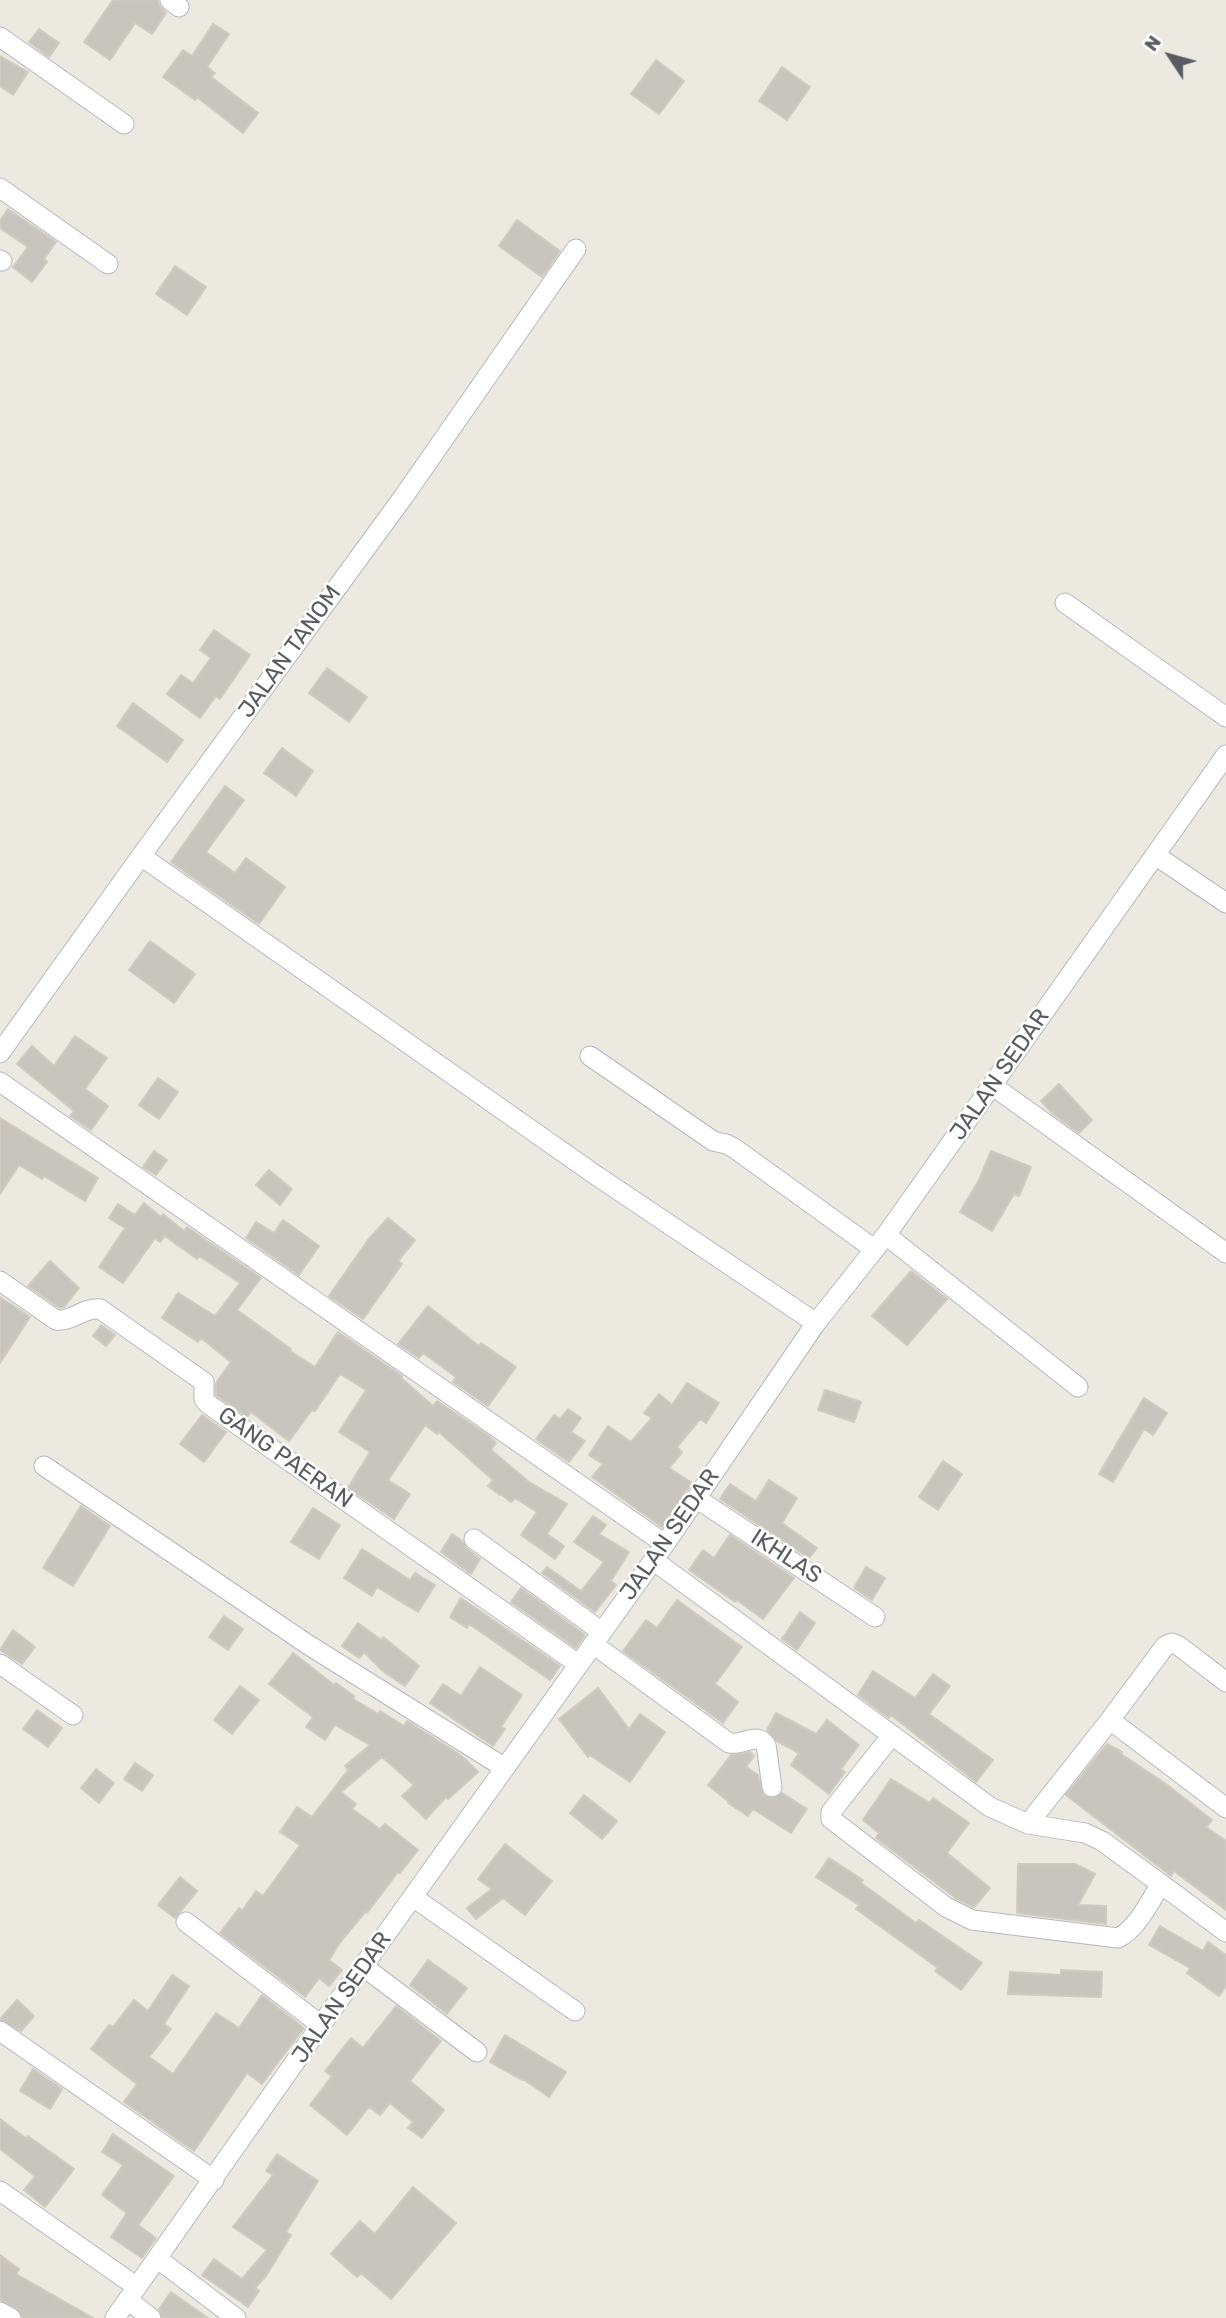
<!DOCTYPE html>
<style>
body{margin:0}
#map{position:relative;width:1226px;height:2318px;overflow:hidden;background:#ece9e0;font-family:Rubik,sans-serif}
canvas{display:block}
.north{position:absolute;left:1135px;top:21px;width:70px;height:70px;-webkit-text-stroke:5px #fff;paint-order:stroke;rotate:306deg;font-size:19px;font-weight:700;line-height:28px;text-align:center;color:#595c61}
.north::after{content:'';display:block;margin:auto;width:24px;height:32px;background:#595c61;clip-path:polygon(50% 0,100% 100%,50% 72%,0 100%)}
</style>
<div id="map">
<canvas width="1226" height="2318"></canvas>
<div class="north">N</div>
</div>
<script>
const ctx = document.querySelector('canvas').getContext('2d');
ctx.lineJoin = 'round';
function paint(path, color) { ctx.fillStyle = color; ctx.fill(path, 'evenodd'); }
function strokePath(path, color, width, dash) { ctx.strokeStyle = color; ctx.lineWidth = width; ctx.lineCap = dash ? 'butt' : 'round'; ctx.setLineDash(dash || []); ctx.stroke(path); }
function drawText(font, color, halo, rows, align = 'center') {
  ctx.font = font + ' Rubik,sans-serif'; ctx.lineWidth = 5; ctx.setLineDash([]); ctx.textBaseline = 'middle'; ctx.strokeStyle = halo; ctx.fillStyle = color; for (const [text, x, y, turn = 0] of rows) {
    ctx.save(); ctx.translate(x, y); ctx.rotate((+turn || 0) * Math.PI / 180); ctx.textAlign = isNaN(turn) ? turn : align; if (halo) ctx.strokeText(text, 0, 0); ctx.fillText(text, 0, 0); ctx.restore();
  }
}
const building = new Path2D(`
 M113 0H158L159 5 166 13 152 34 135 23 110 60 84 42Z
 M213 24 229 34 207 67 215 73 211 77 258 113 243 133 197 97 195 100 163 77 183 50 192 56Z
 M39 29 59 43 49 57 29 42Z
 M0 56 28 72 13 95 0 86Z
 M656 60 684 81 659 114 631 94Z
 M782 67 810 87 787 120 759 101Z
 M8 209 56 242 44 259 47 262 32 282 13 267 28 247 0 228V221Z
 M517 220 560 251 542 277 499 246Z
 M175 266 206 287 187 315 156 294Z
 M214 630 250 655 220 699 216 696 200 718 167 694 181 675 193 683 211 658 200 650Z
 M327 668 367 697 349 722 309 693Z
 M133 703 183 740 167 762 117 726Z
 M282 748 313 771 296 796 264 773Z
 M225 786 244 800 206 852 235 873 246 858 285 887 259 924 171 862Z
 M150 941 195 974 174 1003 129 970Z
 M75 1036 107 1058 85 1089 108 1106 91 1130 70 1116 74 1111 17 1064 32 1046 54 1066Z
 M158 1078 178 1092 159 1119 139 1105Z
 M1059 1084 1092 1120 1079 1133 1053 1114 1041 1101Z
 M0 1118 98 1178 85 1201 44 1176 42 1179 19 1165 0 1194Z
 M154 1151 167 1160 156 1175 143 1167Z
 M991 1151 1031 1167 1019 1196 1014 1194 992 1231 960 1212 979 1180Z
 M269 1170 292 1189 280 1205 256 1185Z
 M144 1203 161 1217 163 1214 184 1231 187 1227 261 1278 237 1310 291 1349 290 1351 315 1367 338 1332 402 1376 401 1378 433 1406 437 1401 489 1436 496 1443 491 1450 529 1482 567 1504 547 1534 564 1546 555 1559 521 1535 537 1512 515 1498 511 1502 501 1494 500 1495 488 1486 493 1480 439 1432 437 1434 425 1425 388 1480 410 1494 394 1519 348 1488 370 1452 339 1432 366 1390 340 1374 315 1411 312 1410 289 1441 251 1412 247 1417 216 1395V1383L231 1362 201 1338 198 1342 162 1318 178 1293 215 1316 240 1283 199 1256 197 1259 165 1236 160 1242 155 1238 123 1283 99 1267 125 1228 109 1218 118 1204 135 1215Z
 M388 1218 415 1240 398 1261 402 1264 363 1319 329 1296 368 1240Z
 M283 1220 319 1246 299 1275 246 1238 256 1222 274 1233Z
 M50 1261 79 1288 64 1307 60 1308 28 1286Z
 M911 1271 947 1299 907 1345 872 1316Z
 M0 1297 30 1317 0 1363Z
 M428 1306 479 1346 481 1343 516 1367 488 1406 453 1382 456 1377 423 1353 419 1358 398 1344Z
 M101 1325 115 1335 106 1346 93 1336Z
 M687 1383 719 1403 706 1423 700 1419 677 1447 682 1452 669 1468 692 1483 662 1527 592 1477 603 1464 589 1455 608 1426 631 1442 652 1418 644 1413 659 1394 672 1405Z
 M825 1390 861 1402 854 1422 818 1410Z
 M1144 1398 1167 1413 1153 1435 1144 1429 1113 1482 1099 1474Z
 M568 1409 581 1418 571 1432 585 1441 569 1462 536 1439 554 1415 560 1419Z
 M202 1415 226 1432 204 1462 180 1444Z
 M943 1461 962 1474 938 1510 919 1497Z
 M769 1480 797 1498 782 1523 817 1548 809 1558 720 1499 730 1484 756 1501Z
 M81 1506 110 1526 73 1586 43 1568Z
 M313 1508 340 1525 319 1559 291 1542Z
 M593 1516 606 1525 599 1534 629 1552 611 1581 616 1585 595 1612 542 1573 547 1567 581 1591 604 1562 574 1542Z
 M452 1534 462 1541 466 1548 480 1559 471 1574 441 1552Z
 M730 1535 794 1578 763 1619 737 1600 735 1602 689 1570 703 1550 714 1558Z
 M362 1549 410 1580 415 1573 435 1585 418 1612 377 1587 372 1596 344 1578Z
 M866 1567 885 1578 872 1600 854 1588Z
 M521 1588 585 1635 576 1648 511 1602Z
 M461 1598 560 1666 550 1680 469 1624 467 1628 450 1617Z
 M677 1600 742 1647 715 1684 738 1702 723 1723 623 1651 646 1620 657 1628Z
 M800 1612 815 1623 797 1650 782 1639Z
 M224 1616 243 1629 228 1650 209 1637Z
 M358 1623 381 1640 383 1637 419 1666 405 1686 385 1673 364 1652 359 1658 342 1646Z
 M13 1630 35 1647 22 1664 0 1650Z
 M293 1653 334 1685 336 1683 354 1696 353 1699 378 1714 380 1711 404 1726 407 1721 462 1756 478 1772 448 1799 446 1797 426 1819 402 1796 414 1785 382 1757 341 1792 356 1804 352 1809 380 1829 385 1824 418 1850 400 1873 398 1872 367 1913 366 1911 341 1941 329 1960 342 1970 329 1986 319 1978 305 1997 220 1933 239 1908 242 1911 256 1891 263 1896 300 1845 280 1832 297 1807 312 1817 348 1770 345 1766 370 1745 335 1725 325 1740 306 1727 313 1717 269 1684Z
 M480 1667 522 1695 501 1727 505 1729 493 1746 430 1703 443 1684 461 1696Z
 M873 1671 915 1698 933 1674 950 1686 929 1714 993 1760 976 1782 891 1715 889 1718 858 1695Z
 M240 1686 259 1700 232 1734 214 1720Z
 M598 1688 629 1729 640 1714 665 1732 630 1782 590 1755 588 1757 559 1719Z
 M37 1710 62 1728 48 1747 23 1729Z
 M776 1713 816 1734 827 1720 859 1745 841 1769 845 1772 829 1794 791 1765 799 1753 777 1741 767 1730Z
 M1107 1744 1122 1752 1121 1754 1166 1784 1212 1820 1206 1827 1226 1841V1910L1174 1871 1171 1876 1066 1795Z
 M750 1752 754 1756 746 1767 758 1775 763 1795 773 1799 782 1793 807 1809 791 1833 753 1809 748 1816 728 1803 729 1802 708 1785 731 1755Z
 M135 1763 153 1775 142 1791 124 1779Z
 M96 1769 114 1783 99 1803 81 1788Z
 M891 1779 930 1803 933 1798 969 1823 947 1853 990 1888 974 1907 957 1899 876 1838 879 1833 863 1820Z
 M584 1795 617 1821 602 1839 570 1813Z
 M505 1844 552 1881 525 1915 503 1898 476 1919 467 1908 492 1889 478 1879Z
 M829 1858 863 1880 861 1883 916 1923 919 1920 982 1963 961 1990 935 1971 938 1968 856 1909 859 1905 816 1877Z
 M1018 1864H1075L1095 1874 1078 1905 1106 1906V1924L1017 1913Z
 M180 1877 197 1891 175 1918 158 1905Z
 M1160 1926 1203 1951 1208 1942 1226 1955V1986L1219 1996 1187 1973 1190 1968 1149 1945Z
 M428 1960 467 1988 447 2014 410 1985Z
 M1061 1970 1102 1972 1101 1997 1008 1994 1010 1972 1061 1975Z
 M172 1975 189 1986 164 2024 171 2029 149 2057 173 2074 216 2013 239 2028 262 1995 304 2028 262 2084 247 2073 194 2151 124 2102 137 2084 91 2049 109 2025 113 2027 134 2000 148 2011Z
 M17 2000 34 2016 21 2031 0 2019Z
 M396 2006 441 2041 410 2081 444 2110 422 2138 408 2128 413 2122 390 2103 380 2115 369 2107 347 2135 310 2105 332 2076 325 2071 351 2038 363 2048Z
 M505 2035 566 2072 549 2097 523 2079 522 2080 490 2062Z
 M33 2069 62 2089 50 2109 20 2091Z
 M0 2119 27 2139 28 2136 74 2169 45 2207 24 2190 35 2176 0 2149Z
 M113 2134 174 2176 138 2225 156 2238 142 2258 111 2237 127 2213 102 2195 123 2165 102 2152Z
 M277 2154 318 2181 286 2232 291 2235 266 2276 255 2288 259 2291 248 2307 202 2275 214 2259 242 2279 267 2250 233 2227 273 2175 266 2171Z
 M413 2187 456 2223 391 2299 361 2273 357 2277 331 2254 360 2221 375 2234Z
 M0 2255 19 2269 16 2274 93 2318H23L17 2308 0 2300Z
 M171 2292 208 2318H163L159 2309Z`);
paint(building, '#c8c5bf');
strokePath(building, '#d0cabf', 2);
const minor = new Path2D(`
 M170 0 179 7
 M0 37 124 124
 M0 188 108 264
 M0 260 2 261
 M1065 603 1226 717
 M1155 855 1226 903
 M141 856 594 1174 816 1323
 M0 1053 141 856 404 496 576 249
 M590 1056 713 1141 726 1144 734 1148 874 1249
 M0 1082 665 1544
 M993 1086 1226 1253
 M886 1235 1078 1387
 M0 1281 56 1320C72 1322 84 1307 100 1309L204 1382V1399L208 1404 578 1664
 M44 1466 307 1644 505 1768
 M696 1498 875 1617
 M474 1539 602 1632
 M653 1560 990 1807 1028 1824 1085 1833 1102 1841 1161 1884
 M593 1644 729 1743C743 1746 756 1731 766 1745L772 1787
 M0 1664 73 1715
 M1110 1720 1165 1646 1172 1643 1179 1646 1226 1682
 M892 1735 831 1812V1819L946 1907 972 1920 1118 1938C1137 1929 1150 1901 1161 1884L1226 1932
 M1028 1824 1110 1720 1226 1808
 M413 1897 575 2011
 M186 1922 321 2025
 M364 1967 477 2052
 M0 2031 214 2180
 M0 2191 137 2287
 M158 2259 236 2318
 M128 2300 151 2318
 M0 2312 11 2318
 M115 2318 321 2025 665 1544 816 1323 886 1235 1226 755`);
strokePath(minor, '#b6b8bd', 21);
strokePath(minor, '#fff', 19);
drawText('23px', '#595c61', '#fff', [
 ["JALAN TANOM",290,652,-54],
 ["JALAN SEDAR",1000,1075,-55],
 ["GANG PAERAN",285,1458,35],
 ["JALAN SEDAR",670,1535,-55],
 ["IKHLAS",786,1557,33],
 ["JALAN SEDAR",342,1998,-55]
]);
</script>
